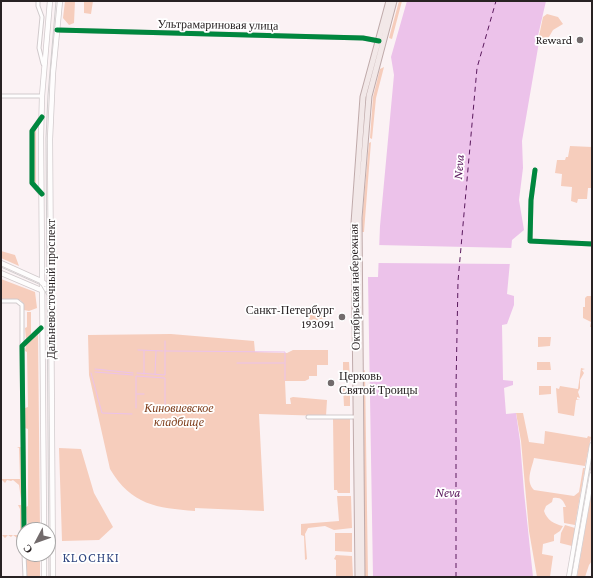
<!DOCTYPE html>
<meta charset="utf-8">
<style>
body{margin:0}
#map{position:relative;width:593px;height:578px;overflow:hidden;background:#fbf2f4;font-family:"Crimson Pro",serif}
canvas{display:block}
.frame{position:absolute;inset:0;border:2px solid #282223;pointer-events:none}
.north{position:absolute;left:16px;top:522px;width:40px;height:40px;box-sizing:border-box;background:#fff;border:1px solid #a9a7a7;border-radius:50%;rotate:229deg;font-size:11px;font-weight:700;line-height:16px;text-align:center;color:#282223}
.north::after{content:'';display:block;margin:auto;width:14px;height:18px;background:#726b6c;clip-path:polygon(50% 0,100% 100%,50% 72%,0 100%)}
</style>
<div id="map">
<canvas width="593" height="578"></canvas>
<div class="frame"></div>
<div class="north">С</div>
</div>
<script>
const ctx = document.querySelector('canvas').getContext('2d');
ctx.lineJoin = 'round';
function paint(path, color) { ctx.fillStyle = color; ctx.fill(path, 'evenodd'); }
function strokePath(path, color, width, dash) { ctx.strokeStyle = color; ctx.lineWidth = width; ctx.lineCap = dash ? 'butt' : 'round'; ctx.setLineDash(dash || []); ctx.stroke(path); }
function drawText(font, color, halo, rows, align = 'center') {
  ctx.font = font + ' "Crimson Pro",serif'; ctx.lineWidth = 3.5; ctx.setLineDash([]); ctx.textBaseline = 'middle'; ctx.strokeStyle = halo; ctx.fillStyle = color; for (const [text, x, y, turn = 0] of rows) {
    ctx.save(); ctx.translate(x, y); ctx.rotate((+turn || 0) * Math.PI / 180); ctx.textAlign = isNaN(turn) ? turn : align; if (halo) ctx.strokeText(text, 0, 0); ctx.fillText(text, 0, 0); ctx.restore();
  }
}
paint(new Path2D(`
 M65 1H75L74 23 69 25 63 18Z
 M84 1H93L91 14 84 13Z
 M399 1H402L392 39 389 38Z
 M547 14 558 17 563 24 553 30 546 42 538 41 543 17Z
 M384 67 376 98 372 139 370 138 373 97 380 69Z
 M36 125V188L33 183V130Z
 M371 142 364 232H361L369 143Z
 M570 146 592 147V188H588L587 199H578L577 203 571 201 572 187 561 186 562 174 555 173 557 160H565L566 157H568Z
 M1 251 15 255 19 266 1 258Z
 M1 279 35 292 37 308 29 311 24 310V304L20 300 1 299Z
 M587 296H592V327H590L591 322 583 318V307H585V298Z
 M316 309H323V312H326V319H318L317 322 309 323 308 315H315Z
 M27 312H31V334L26 340 25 328 27 327Z
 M38 333 40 530H28L26 507 28 506V429L25 428V408L28 407 27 352 25 351 26 345Z
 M171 334 254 341 255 352 287 353 293 350H328V365H317V376H309V379L305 381H285L286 404H291L290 398 293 397 327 400 326 416 259 414 264 511 195 508V511C157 508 131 505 110 469L89 375 88 335Z
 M538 337H551L550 346 538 347Z
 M343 362H349L350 381 343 380Z
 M537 362H550L551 370H537Z
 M581 368 585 369 582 370 584 373 580 380V388L578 392 580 398 577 397V399H580L576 400 574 416 558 413 556 388 559 389 560 386 578 389Z
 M365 370 368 577H365L362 372Z
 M539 386H551V394L539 395Z
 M343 387H350V406H344Z
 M516 413H523L529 442 544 444 545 431 587 438 588 436 591 437 585 466 534 458C532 468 525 481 534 490L574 496 579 492 583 468H585L575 525 564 523 563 507H566C563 500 561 497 553 498L552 502 546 506 544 511C547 520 554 524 563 526L560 531 554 535V541L543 544 542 554 553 556 550 577H537L529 531 521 441Z
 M350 418V493H338L337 490H334L333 419Z
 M17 447H21V499L19 485 13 480 11 481 7 480 5 483 1 479H20L19 448Z
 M59 448 81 449 94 493 113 527 99 540 62 541Z
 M592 489V561L589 565 585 577H577Z
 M337 496H351L352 528 334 530 325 526 308 528 305 534 307 559 305 560 304 536 301 535V524L339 521Z
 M18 505H21V555L20 540 13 535 11 537 8 535 5 538 2 535H20V509Z
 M565 525 575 528 572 546 560 543 561 533Z
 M335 533H352V552L335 551Z
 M28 554H40V577H26V556Z
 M336 555 352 556 353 577H336V560L334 559Z`), '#f6cdbc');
paint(new Path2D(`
 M407 1H546L537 40 539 42 522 141 523 168 519 200 524 230 512 240 507 294 514 296V305L507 324 502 325 503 380 513 381V385L504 388 506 414 516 413 520 441 524 492 533 577H373L368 277H378L380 226 394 75 391 57Z`), '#ecc2ea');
paint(new Path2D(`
 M377 245 513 248 512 264 376 263Z`), '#fbf2f4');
strokePath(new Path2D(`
 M138 350 163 351
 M165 351 285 352V380
 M237 363H284
 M95 369 133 373
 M95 372 133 375
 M91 373 102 413 132 414
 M137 373 165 375V341
 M144 374V351
 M155 374 156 351
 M137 394H144
 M136 408V376L165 378V410`), '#ecc2ea', 1);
strokePath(new Path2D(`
 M456 577V387L458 281 477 68 496 1`), '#5a195d', 1, [5, 4]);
const street = new Path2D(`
 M38 1V6L42 17 39 48 43 64
 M57 30 363 38 379 41
 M1 96H42
 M41 118 32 131V183L41 194
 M535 170 531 200 530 241 592 244
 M1 301H17L22 305V346
 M308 417H355
 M24 530 22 346 41 328
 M24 554 25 577`);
const secondary = new Path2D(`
 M1 263 41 281 51 288
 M1 273 41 290 51 288
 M44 530 41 137 42 96 50 1
 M44 554V577
 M53 577 50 139 53 73 60 1
 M569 577 592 445
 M574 577 592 475`);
const primary = new Path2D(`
 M358 577 354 223 363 97 389 1
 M362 577 359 218 369 96 394 1`);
strokePath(street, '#d1cacc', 5);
strokePath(secondary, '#d1cacc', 6);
strokePath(primary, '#bfaaaa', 7);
strokePath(street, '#fefdfd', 3);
strokePath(secondary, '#fefdfd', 4.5);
strokePath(primary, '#f2e8e8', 5);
strokePath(new Path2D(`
 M1 267 41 285 47 295
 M49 577 46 138 48 95 56 1
 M571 577 592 455`), '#d1cecf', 1);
strokePath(new Path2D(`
 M57 30 363 38 379 41
 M535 170 531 200 530 241 592 244
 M42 194 32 183V131L42 117
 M24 530 22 346 41 328`), '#00873e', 5);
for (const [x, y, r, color] of [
 [580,40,4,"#726b6c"],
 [342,317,4,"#726b6c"],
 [331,383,4,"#726b6c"]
]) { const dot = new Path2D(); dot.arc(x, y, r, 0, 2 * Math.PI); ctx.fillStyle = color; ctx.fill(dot); strokePath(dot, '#fff', 1.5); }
drawText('12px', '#282223', '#fff', [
 ["Ультрамариновая улица",218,25,1],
 ["Октябрьская набережная",355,287,-91],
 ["Дальневосточный проспект",51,289,-90]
]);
drawText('12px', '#282223', '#fff', [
 ["Reward",572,40],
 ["Санкт-Петербург",334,310],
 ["193091",334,324],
 ["Церковь",339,376,"left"],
 ["Святой Троицы",339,390,"left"]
], 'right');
drawText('italic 12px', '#7d3b18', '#fff', [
 ["Киновиевское",179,408],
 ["кладбище",179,422]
]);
drawText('italic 13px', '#5a195d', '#fff', [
 ["Neva",459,167,-86],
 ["Neva",448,493]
]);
ctx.letterSpacing = '1px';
drawText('13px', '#314780', '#fff', [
 ["KLOCHKI",91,558]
]);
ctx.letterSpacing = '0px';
</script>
